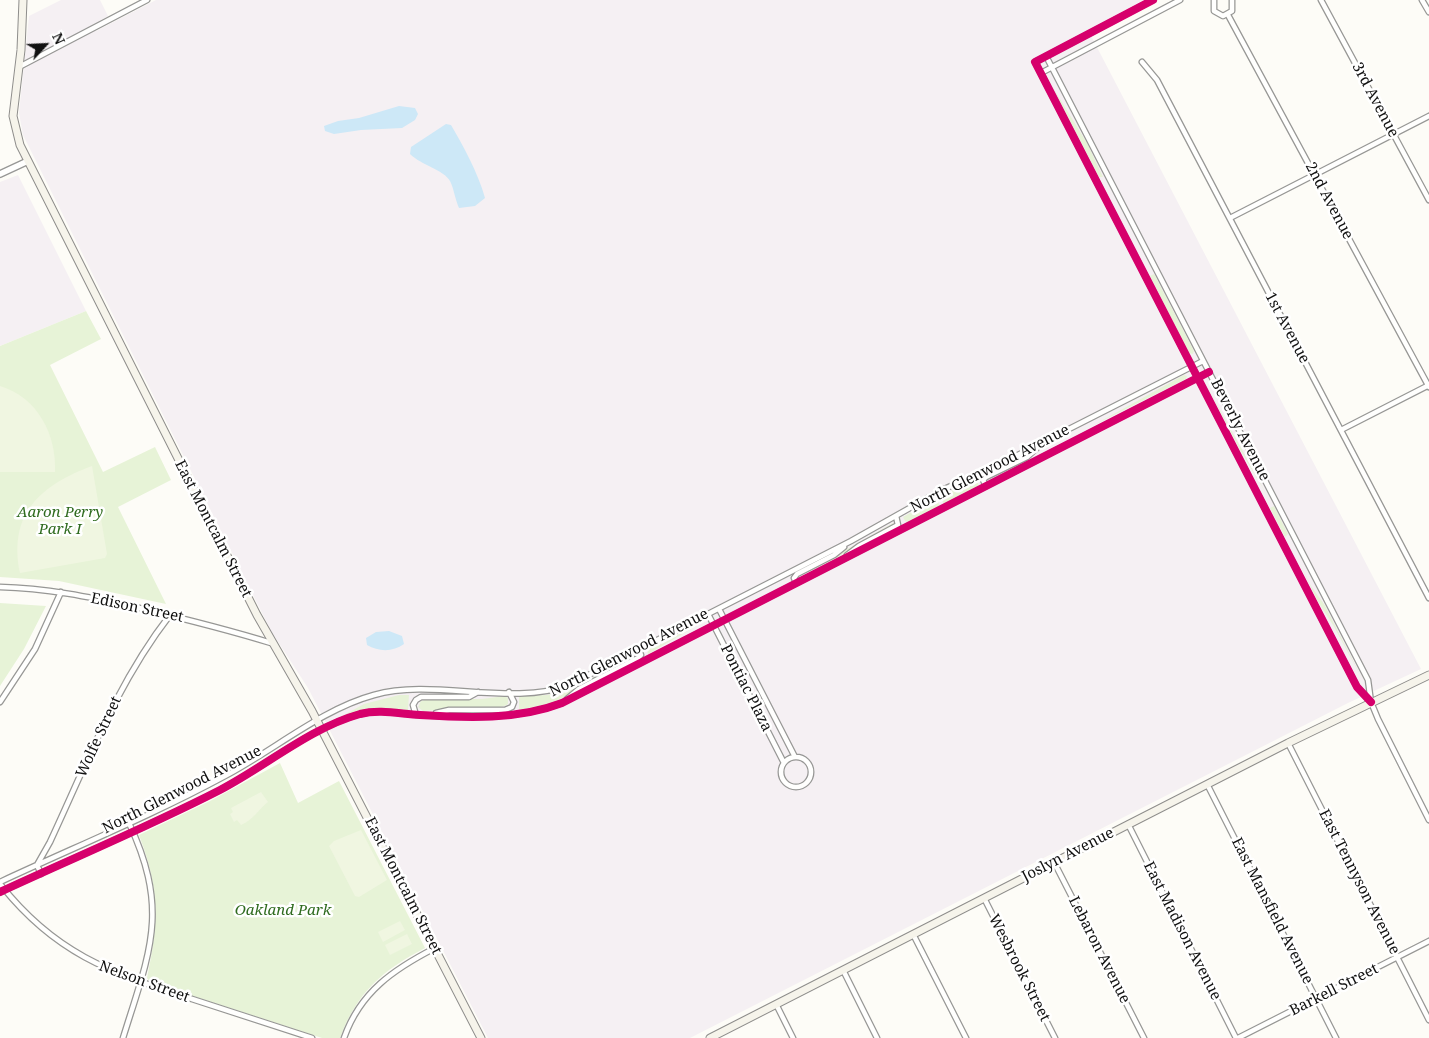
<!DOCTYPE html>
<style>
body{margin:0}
#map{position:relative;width:1429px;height:1038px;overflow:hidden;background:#fdfcf7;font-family:"Noto Serif",serif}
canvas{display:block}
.north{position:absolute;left:20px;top:20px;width:50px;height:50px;-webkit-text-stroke:4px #fff;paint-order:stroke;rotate:65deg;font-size:14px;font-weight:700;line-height:20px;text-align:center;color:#111}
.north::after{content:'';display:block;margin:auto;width:18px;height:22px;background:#111;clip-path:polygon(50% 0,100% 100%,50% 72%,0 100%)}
</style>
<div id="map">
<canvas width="1429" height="1038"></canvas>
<div class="north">N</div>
</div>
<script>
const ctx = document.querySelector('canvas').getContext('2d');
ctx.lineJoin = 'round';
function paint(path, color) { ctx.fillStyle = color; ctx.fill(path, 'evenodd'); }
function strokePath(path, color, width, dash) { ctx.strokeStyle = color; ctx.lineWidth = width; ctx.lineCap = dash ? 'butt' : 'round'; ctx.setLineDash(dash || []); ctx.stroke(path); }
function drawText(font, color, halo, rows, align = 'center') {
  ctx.font = font + ' "Noto Serif",serif'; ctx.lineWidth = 5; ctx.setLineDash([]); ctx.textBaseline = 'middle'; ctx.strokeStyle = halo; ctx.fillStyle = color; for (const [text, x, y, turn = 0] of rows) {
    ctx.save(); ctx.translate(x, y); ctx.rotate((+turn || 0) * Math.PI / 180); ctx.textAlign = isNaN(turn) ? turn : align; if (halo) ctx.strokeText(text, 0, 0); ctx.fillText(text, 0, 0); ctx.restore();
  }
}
paint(new Path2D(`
 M61 0H100L108 16 92 25 96 31 156 0H1144L1088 30 1421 669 1348 703 690 1038H488L308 688 271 631 23 135 19 113 29 16Z
 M18 175 86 311 0 346V182Z`), '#f5f0f3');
paint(new Path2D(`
 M1052 86 1087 143 1103 177H1099Z
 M1154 274 1194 351 1193 354 1189 353 1150 276Z
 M86 311 101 339 50 365 103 472 155 447 171 480 118 507 166 604 59 581 0 577V346Z
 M1184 375 1187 376 1186 379 1092 426Z
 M1207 386 1268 497 1239 448Z
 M976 479 979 486 944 504 940 496Z
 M936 498 940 506 908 522 905 521 903 517Z
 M1274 506 1288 534 1285 537 1270 508Z
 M893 523 894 525 856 545 837 558 798 577Z
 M1299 562 1311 586 1324 604 1364 682 1333 625 1317 600Z
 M0 603 46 606 24 649 0 686Z
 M700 624 648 654 647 650Z
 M637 656 553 703 519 710V696L547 695 567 690Z
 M399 695H409L408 710 370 708 335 720 364 704Z
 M504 696 508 698V704C498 712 441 709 423 711L418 707 421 701 428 699H482Z
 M280 763 298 803 339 781 425 948C383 970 357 992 340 1038H322L150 982 147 978C159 922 160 890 139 835L210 801Z`), '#e7f3d7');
paint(new Path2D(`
 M0 386C38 397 57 436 55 472H0Z
 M92 466 107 554 105 558 20 573C8 513 41 485 92 466Z
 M261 792 268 802C257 811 254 819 241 825L237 820 234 822 230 814 233 812 231 808Z
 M361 830 387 880 359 897 355 896 329 846 334 841Z
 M400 921 405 930 383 942 378 932Z
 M407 934 412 944 390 955 385 945Z`), '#f0f6e1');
paint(new Path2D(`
 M399 106 415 108 418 114 415 120 402 128 361 130 334 134 325 131 324 126 338 121 359 118Z
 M446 124 451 125C464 147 478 173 485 198L475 206 459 208C455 199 454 189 450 181 444 170 421 165 410 154L411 147Z
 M389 631 402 636 404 644C393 652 379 652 367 645L366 638 376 632Z`), '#cde8f7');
const minor = new Path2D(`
 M1153 0 1035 62 1357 687 1371 702
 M1214 0V11L1223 16 1232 11V0
 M1321 0 1429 200
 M1422 0 1429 12
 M1228 15 1429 387
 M1046 56 1368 680 1371 702 1378 719 1429 820
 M1142 62 1157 80 1429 598
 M19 67 147 0
 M1041 73 1180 0
 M1230 218 1429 116
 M1341 430 1429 385
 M986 486 983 480 986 477 1027 457 1037 448
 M847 555 859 546 898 525 896 516
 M796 583 794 578 797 574 834 555 844 547
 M0 587C46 588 90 597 135 607 181 618 226 629 271 643
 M719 609 795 757
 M708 614 784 763
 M567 699 579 689 638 658 641 655 639 650
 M0 702 35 649 61 592
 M436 713 449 710H505L512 707 514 702 509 692
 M416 715 413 705 416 700 421 697H469L478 692
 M1288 743 1429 1020
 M781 772a15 15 0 1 1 30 0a15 15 0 1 1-30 0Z
 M1207 784 1336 1038
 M1128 824 1236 1038
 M1054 862 1144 1038
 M41 874 37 865 50 842C86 765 117 683 170 615
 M0 882C75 847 153 815 225 776 273 751 322 709 374 695 434 678 511 707 569 685L851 541 940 491 1004 462 1203 361
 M0 884C56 955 110 972 192 999 232 1012 272 1025 312 1038
 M0 892C73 858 148 827 220 790 266 766 310 728 360 714 380 709 400 714 420 715 467 718 518 720 562 703L1209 372
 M984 898 1055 1038
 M913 934 966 1038
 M843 970 877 1038
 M776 1004 793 1038
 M123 1038C150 951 170 911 129 823
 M344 1038C360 992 394 969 435 948
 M1238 1038 1429 941`);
const tertiary = new Path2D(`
 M0 174 28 161`);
const secondary = new Path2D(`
 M23 0 21 50 13 116 20 145 257 615 312 711 481 1038
 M710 1038 1288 743 1429 675`);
strokePath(minor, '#979795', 7);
strokePath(tertiary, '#979795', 8);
strokePath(secondary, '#8e8d8b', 9);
strokePath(minor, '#fffffe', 4.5);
strokePath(tertiary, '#fffffe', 5.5);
strokePath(secondary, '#f6f4eb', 7);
strokePath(new Path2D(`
 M1153 0 1035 62 1357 687 1371 702
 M0 892C73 858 148 827 220 790 266 766 310 728 360 714 380 709 400 714 420 715 467 718 518 720 562 703L1209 372`), '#d6006c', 8);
drawText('15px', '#111', '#fff', [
 ["3rd Avenue",1375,100,62],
 ["2nd Avenue",1329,201,62],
 ["1st Avenue",1287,328,62],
 ["Beverly Avenue",1240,430,63],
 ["North Glenwood Avenue",990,469,-27],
 ["East Montcalm Street",213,529,63],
 ["Edison Street",137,608,12],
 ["North Glenwood Avenue",629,653,-27],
 ["Pontiac Plaza",746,688,63],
 ["Wolfe Street",99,737,-65],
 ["North Glenwood Avenue",182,790,-27],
 ["Joslyn Avenue",1068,855,-27],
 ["East Tennyson Avenue",1359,882,63],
 ["East Montcalm Street",403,886,63],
 ["East Mansfield Avenue",1272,911,63],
 ["East Madison Avenue",1182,931,63],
 ["Lebaron Avenue",1099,950,63],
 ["Wesbrook Street",1019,968,63],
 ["Nelson Street",144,982,20],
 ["Barkell Street",1334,990,-27]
]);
drawText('italic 15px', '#2f6b1f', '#fff', [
 ["Aaron Perry",60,513],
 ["Park I",60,530],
 ["Oakland Park",283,911]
]);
</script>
